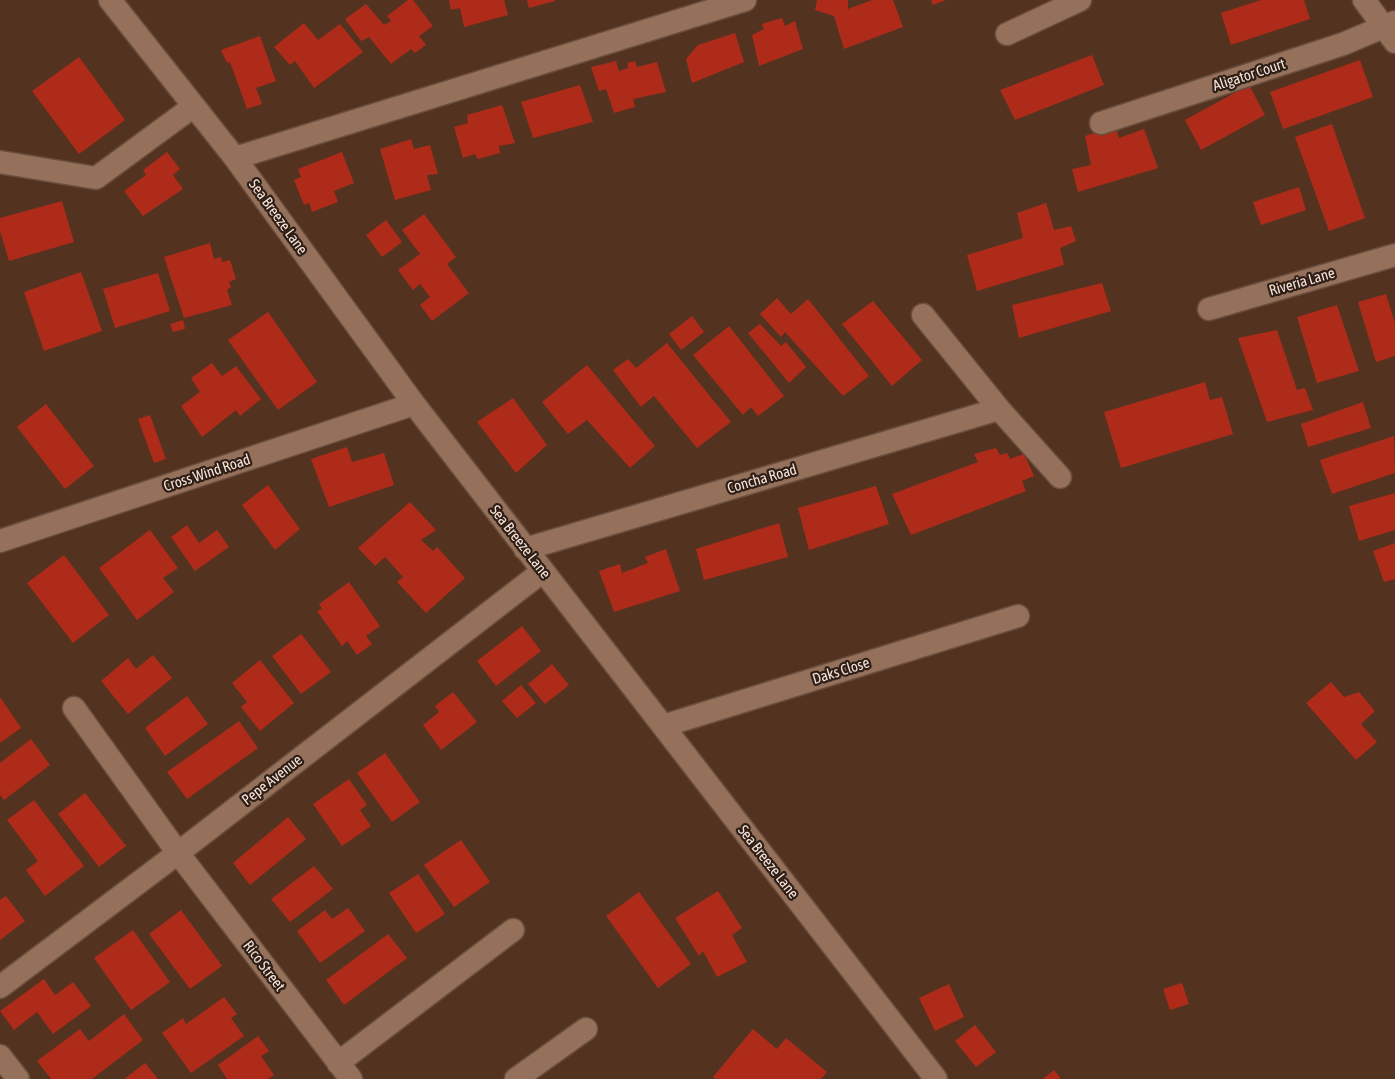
<!DOCTYPE html>
<style>
body{margin:0}
canvas{display:block;background:#53321f}
</style>
<canvas width="1395" height="1079"></canvas>
<script>
const ctx = document.querySelector('canvas').getContext('2d');
ctx.lineJoin = 'round';
function paint(path, color) { ctx.fillStyle = color; ctx.fill(path, 'evenodd'); }
function strokePath(path, color, width, dash) { ctx.strokeStyle = color; ctx.lineWidth = width; ctx.lineCap = dash ? 'butt' : 'round'; ctx.setLineDash(dash || []); ctx.stroke(path); }
function drawText(font, color, halo, rows, align = 'center') {
  ctx.font = font + ' "Asap Condensed",sans-serif'; ctx.lineWidth = 4.5; ctx.setLineDash([]); ctx.textBaseline = 'middle'; ctx.strokeStyle = halo; ctx.fillStyle = color; for (const [text, x, y, turn = 0] of rows) {
    ctx.save(); ctx.translate(x, y); ctx.rotate((+turn || 0) * Math.PI / 180); ctx.textAlign = isNaN(turn) ? turn : align; if (halo) ctx.strokeText(text, 0, 0); ctx.fillText(text, 0, 0); ctx.restore();
  }
}
paint(new Path2D(`
 M408 0H413L433 26 419 36 426 45 415 53 411 49 391 64 369 37 361 41 345 19 366 4 384 25 391 21 387 16Z
 M449 0H504L508 15 464 27 460 8 451 10Z
 M527 0H555V1L529 8Z
 M817 0H848V9L872 0H893L903 27 844 49 834 16 815 10Z
 M931 0H946L933 5Z
 M1261 0H1304L1310 19 1231 45 1221 13Z
 M782 18 785 26 795 21 803 49 759 66 752 35 764 29 762 24Z
 M304 23 318 40 340 24 363 52 314 88 295 61 290 65 274 47Z
 M735 33 744 62 692 83 686 59 698 45Z
 M260 36 276 81 256 88 262 104 247 109 230 62 227 63 221 50Z
 M1092 55 1104 85 1015 120 1000 90Z
 M79 57 125 120 79 154 32 91Z
 M1360 60 1373 97 1283 129 1270 92Z
 M616 61 619 71 628 68 627 63 635 61 637 67 657 62 666 92 633 99 635 107 614 113 606 89 599 91 591 67Z
 M580 85 593 122 533 138 521 102Z
 M1249 85 1265 115 1201 150 1185 120Z
 M502 105 515 143 499 146 500 153 478 159 475 154 463 158 454 127 468 123 467 115Z
 M1332 124 1365 218 1329 231 1295 137Z
 M1115 126 1119 138 1144 129 1158 168 1078 192 1072 169 1091 165 1085 136Z
 M411 139 414 149 430 145 438 174 427 175 431 190 395 200 380 149Z
 M167 152 180 169 173 175 183 189 143 216 124 191 146 175 143 170Z
 M342 152 354 183 334 191 338 202 312 212 309 203 304 205 294 180 301 177 298 169Z
 M1299 187 1306 210 1261 225 1253 202Z
 M62 201 74 242 9 261 0 231V218Z
 M1046 203 1054 230 1071 226 1076 241 1060 248 1064 265 977 291 967 255 1023 238 1017 213Z
 M424 214 456 257 447 264 469 293 432 321 420 305 430 297 420 284 413 290 398 270 420 254 402 230Z
 M386 220 402 242 382 257 366 235Z
 M210 243 214 259 221 257 222 262 230 260 236 279 229 282 231 287 227 290 232 305 184 318 164 257Z
 M81 272 102 331 44 351 24 292Z
 M158 273 170 311 115 328 103 289Z
 M1102 283 1111 311 1019 338 1012 305Z
 M1386 294 1395 323V356L1376 362 1358 302Z
 M777 298 791 314 808 299 869 376 843 396 785 332 781 337 760 314Z
 M873 301 922 360 892 386 842 324Z
 M1337 305 1359 371 1317 383 1297 317Z
 M268 312 317 382 278 410 228 340Z
 M692 316 704 332 681 350 669 334Z
 M183 320 185 329 173 332 170 324Z
 M760 324 781 346 786 342 806 367 789 383 748 333Z
 M729 326 784 396 758 416 751 407 743 415 693 355Z
 M1277 330 1297 390 1305 388 1313 410 1267 422 1238 338Z
 M667 343 731 422 697 448 654 396 641 407 613 370 628 359 636 368Z
 M212 363 222 376 236 366 261 399 240 416 236 410 202 437 181 406 200 392 191 378Z
 M587 365 655 446 630 468 587 420 568 434 542 402Z
 M1205 382 1210 400 1222 397 1233 434 1121 468 1104 412Z
 M513 398 547 445 516 473 477 422Z
 M1363 402 1371 428 1308 447 1301 424Z
 M46 404 94 466 65 489 17 427Z
 M150 415 166 459 154 463 138 419Z
 M1394 436 1395 473 1332 494 1320 460Z
 M347 447 352 462 384 453 394 485 329 507 311 459Z
 M996 448 1000 455 1007 453 1010 459 1024 454 1034 476 1022 481 1026 491 911 535 892 494 978 462 974 454Z
 M268 485 300 529 275 550 242 505Z
 M876 486 889 524 809 550 798 508Z
 M1395 493V530L1359 541 1349 506Z
 M410 502 436 530 421 540 433 551 437 547 465 578 426 613 397 582 403 577 385 557 375 566 358 548Z
 M779 523 788 557 704 580 696 549Z
 M187 525 199 543 217 530 229 547 195 571 171 537Z
 M150 530 178 568 163 578 174 592 137 620 99 568Z
 M1395 543V579L1384 582 1373 551Z
 M666 549 680 591 614 612 599 571 620 564 622 573 648 563 645 557Z
 M64 555 109 615 73 643 27 583Z
 M349 582 380 626 366 636 372 644 357 655 347 641 342 646 317 611 322 609 319 604Z
 M522 626 541 651 496 686 477 661Z
 M301 634 331 672 301 694 272 656Z
 M153 655 172 678 128 714 101 681 128 658 136 669Z
 M260 660 294 703 260 731 241 707 247 702 232 683Z
 M552 664 569 685 545 704 528 684Z
 M1331 682 1344 697 1359 692 1375 711 1361 724 1377 742 1356 760 1306 703Z
 M521 685 536 703 517 718 502 701Z
 M453 692 477 722 441 750 423 725 439 712 435 706Z
 M187 696 208 724 165 756 145 728Z
 M0 697 21 728 0 743Z
 M239 721 258 748 187 799 167 772Z
 M31 739 50 765 4 800 0 795V763Z
 M385 753 420 802 392 822 357 773Z
 M349 779 367 805 360 810 371 826 342 846 313 804Z
 M85 793 126 846 99 867 58 814Z
 M34 800 84 866 45 896 26 870 38 861 7 820Z
 M288 817 306 839 250 885 233 863Z
 M461 840 490 882 454 907 424 865Z
 M314 866 333 889 290 922 271 899Z
 M418 874 445 914 416 933 389 893Z
 M718 891 742 928 732 935 747 962 717 977 703 951 699 956 675 918Z
 M639 892 691 964 658 988 606 916Z
 M6 896 25 921 0 940V900Z
 M348 908 365 931 320 963 297 931 325 910 332 919Z
 M181 910 222 966 190 989 149 934Z
 M133 930 170 982 131 1010 94 958Z
 M388 934 407 958 344 1005 326 980Z
 M44 979 55 995 73 982 91 1006 53 1034 37 1012 14 1030 0 1011Z
 M1182 983 1189 1004 1170 1010 1163 989Z
 M949 984 964 1017 935 1031 919 998Z
 M224 997 237 1014 231 1018 244 1036 191 1073 162 1033 183 1018 186 1024Z
 M124 1014 143 1040 92 1079H51L37 1061 80 1029 89 1041Z
 M975 1025 996 1052 976 1067 955 1041Z
 M753 1029 777 1049 786 1038 827 1072 821 1079H715L713 1077Z
 M258 1036 269 1051 261 1056 274 1075 268 1079H227L218 1065Z
 M145 1063 158 1079H124Z
 M1054 1070 1061 1079H1043Z`), '#ae2b1a');
const street = new Path2D(`
 M110 0 235 158 414 404 936 1079
 M1364 0 1395 42
 M1007 34 1080 0
 M1101 123 1343 44 1395 22
 M235 158 745 0
 M0 162 96 178 194 106
 M1209 309 1395 255
 M923 315 999 409 1060 477
 M0 541 414 404
 M525 549 999 409
 M74 708 178 853 351 1079
 M663 726 1018 616
 M0 987 178 853 543 571
 M0 1056 18 1079
 M338 1063 513 930
 M516 1079 586 1029`);
strokePath(street, '#694e3d', 25);
strokePath(street, '#95705b', 22);
drawText('15px', '#f9e3d8', '#2d1e16', [
 ["Aligator Court",1249,75,-18],
 ["Sea Breeze Lane",278,217,54],
 ["Riveria Lane",1302,282,-16],
 ["Cross Wind Road",207,473,-18],
 ["Concha Road",762,479,-16],
 ["Sea Breeze Lane",520,542,52],
 ["Daks Close",841,671,-17],
 ["Pepe Avenue",272,780,-38],
 ["Sea Breeze Lane",768,862,52],
 ["Rico Street",264,966,53]
]);
</script>
